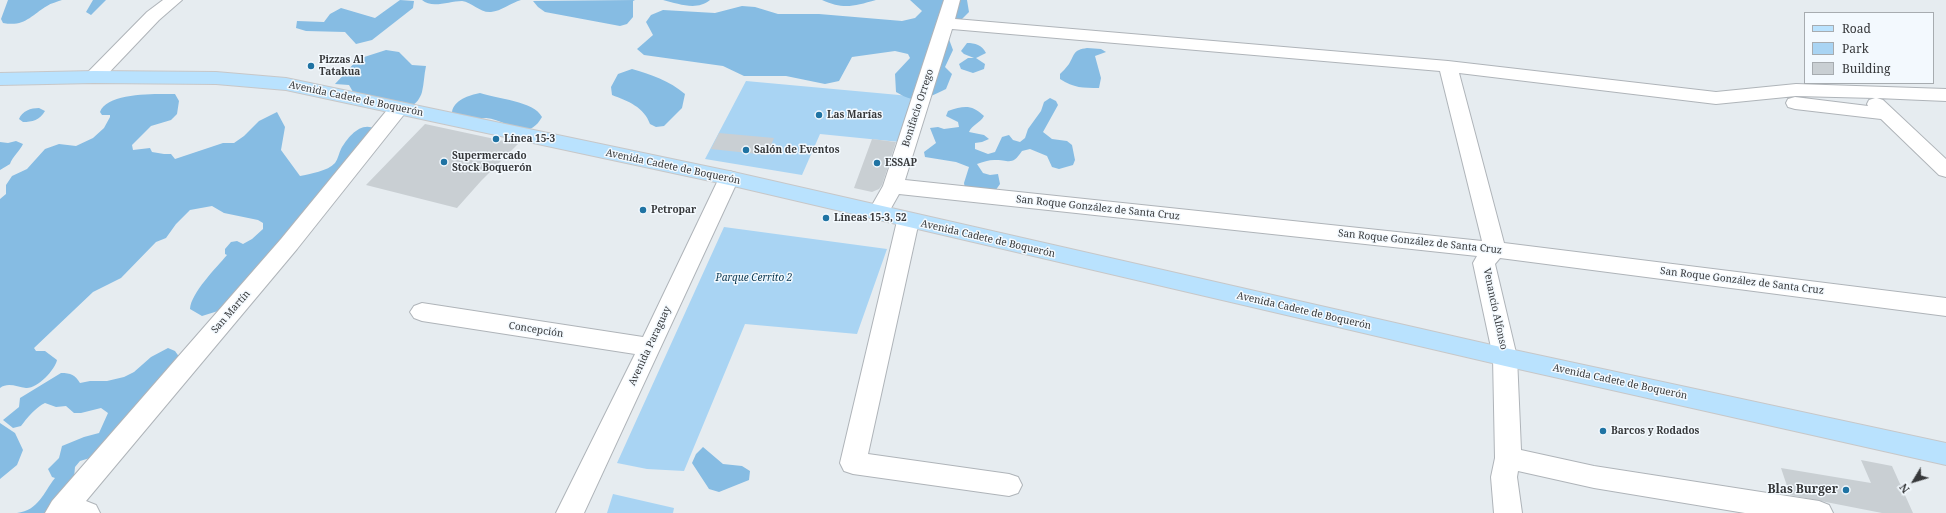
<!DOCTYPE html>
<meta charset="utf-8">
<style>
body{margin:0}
#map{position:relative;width:1946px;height:513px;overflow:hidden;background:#e6ecf0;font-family:"Noto Serif",serif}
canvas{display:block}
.legend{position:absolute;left:1804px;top:12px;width:130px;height:72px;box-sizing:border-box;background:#f3f9fe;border:1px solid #a7acb0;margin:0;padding:5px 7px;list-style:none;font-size:12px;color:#36383a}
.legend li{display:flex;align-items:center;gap:8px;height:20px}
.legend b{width:20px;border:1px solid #a7acb0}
.north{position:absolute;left:1894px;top:461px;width:40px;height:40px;-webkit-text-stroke:3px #f3f9fe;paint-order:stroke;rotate:232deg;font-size:11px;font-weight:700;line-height:16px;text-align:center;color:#36383a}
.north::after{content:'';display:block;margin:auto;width:14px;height:18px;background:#36383a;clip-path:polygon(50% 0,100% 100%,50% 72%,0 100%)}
</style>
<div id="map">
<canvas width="1946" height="513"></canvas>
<ul class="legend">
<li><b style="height:5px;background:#b9e2fe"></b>Road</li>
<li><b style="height:11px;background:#a9d4f3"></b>Park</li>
<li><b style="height:11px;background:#c9cfd3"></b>Building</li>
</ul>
<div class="north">N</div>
</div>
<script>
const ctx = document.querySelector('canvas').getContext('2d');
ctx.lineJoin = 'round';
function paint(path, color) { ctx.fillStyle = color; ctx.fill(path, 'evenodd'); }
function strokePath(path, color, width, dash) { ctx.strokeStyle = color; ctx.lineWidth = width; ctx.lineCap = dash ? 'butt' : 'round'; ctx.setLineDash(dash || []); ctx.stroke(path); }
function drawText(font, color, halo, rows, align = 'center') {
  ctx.font = font + ' "Noto Serif",serif'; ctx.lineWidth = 3; ctx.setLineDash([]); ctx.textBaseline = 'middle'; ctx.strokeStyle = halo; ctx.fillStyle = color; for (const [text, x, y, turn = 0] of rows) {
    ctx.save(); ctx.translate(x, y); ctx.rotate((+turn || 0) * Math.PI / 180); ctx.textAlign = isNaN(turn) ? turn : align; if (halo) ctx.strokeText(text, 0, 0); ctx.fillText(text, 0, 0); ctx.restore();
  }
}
paint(new Path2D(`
 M746 81 899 95 916 97 900 142 820 134 802 175 705 159Z
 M724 227 887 249 857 334 745 324 684 471 647 469 617 463Z
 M613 494 674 508 673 513H607Z`), '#a9d4f3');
paint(new Path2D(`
 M8 0H62C57 2 51 3 47 6 30 16 25 27 3 23L1 19Z
 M93 0H106L91 15 86 12Z
 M400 0 414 1 413 8 372 40 356 44 345 32 306 31 296 28 297 21 324 22 330 14 341 8 375 18Z
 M422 0H521C511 3 501 11 491 12 480 13 472 2 462 1 449 1 432 9 422 0Z
 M635 0 633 1V17L627 24 620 26 545 12 538 7 533 1Z
 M663 0H710C697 11 679 4 663 0Z
 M822 0H876C854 6 844 10 822 0Z
 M910 0H967L969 12 947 34 953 50 945 67 952 74 946 89C924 99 918 105 896 92L895 74 910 58 908 54 895 51 852 57 839 81 825 84 786 76H744L723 66 644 55 637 49 653 35 646 22 651 15 663 10 715 13 742 6 755 7 778 14H819L902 21 915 18 922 11Z
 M967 43C975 43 982 45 986 53L976 58 985 64 984 69 973 73 961 69 959 64 968 58H974L964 54 961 51Z
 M1087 48 1101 49 1106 52 1095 56 1101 78 1099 88C1083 88 1074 88 1060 79V74C1063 71 1066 68 1069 64 1075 54 1073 50 1087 48Z
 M386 50 399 52 412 65 426 66C424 75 424 84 422 92 414 119 380 107 360 104L349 85 335 84 358 59Z
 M632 69C650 74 670 81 685 94L682 108 664 126 656 127 650 124C644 107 628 101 612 95L611 87 618 74Z
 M480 93C497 99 534 101 542 117 526 145 507 119 486 118 480 118 470 121 461 121L452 112C454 100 469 95 480 93Z
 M175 94 179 101 177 114 171 120 151 126 132 145 133 150 150 148 152 152 164 154H171L175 159 223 143H234L244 136 259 121 277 112 285 127 281 150 300 176C310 174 328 171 335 163 338 159 339 153 341 149 348 137 361 121 375 129V139L218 311 202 316 190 309C191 293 216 268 227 255L225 254V249L231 242 237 241 243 244 252 239 263 229V223L258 220 224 213 212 206 190 210 176 224 166 238 156 242 121 278 93 292 34 348 36 351H45L57 360C55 370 37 389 26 388 17 387 8 382 0 388V199L6 194V185L12 176 27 169 45 149 59 144 76 146 93 138 104 128 110 117V115H102L100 112C107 92 157 94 175 94Z
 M1050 98 1056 101 1058 105 1043 132 1052 139 1067 141 1072 145 1075 160 1073 165 1059 169 1052 167 1047 156 1030 149 1022 151C1012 166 1010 160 994 160 989 160 983 162 977 164L983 173 990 175 998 174 1000 184 993 194 965 189 964 183 969 167 956 162 925 157 924 152 936 143 930 128 938 127 944 129 959 127 958 122 946 116 948 111C964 106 971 104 984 116 980 123 972 125 969 132L984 135 989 139 982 142 975 143V149L988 154 995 152 1002 137 1009 135 1013 140 1020 142 1025 138 1028 129 1041 111 1044 102Z
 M39 108 45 111C40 120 32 122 23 122L19 119C22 111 31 108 39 108Z
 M16 141 23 144C20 151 12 157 10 164L0 170V142L8 143Z
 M168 348 175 351 180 358 90 458 80 461 75 467 74 478 63 513H17C39 510 43 493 55 478L52 477 48 469 59 458 62 446 84 437 99 433 108 413 101 408 81 413H74L66 406 56 407 45 403C36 407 27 418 21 426L13 428 3 420 19 407 20 398 61 373C71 373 75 375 80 383L90 381H107L124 377 134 372 151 357Z
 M0 423 15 433 23 450 17 465 0 479Z
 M703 447 723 464 742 466 750 471 749 480 719 492 709 489 692 463 696 454Z`), '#86bce3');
paint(new Path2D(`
 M425 124 518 144 481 181 457 208 366 185Z
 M719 133 774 138 767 155 711 149Z
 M872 139 896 142 882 185 879 189 872 192 854 188Z
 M1861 460 1892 466 1913 513H1882L1790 495 1781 468 1871 483Z`), '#c9cfd3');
const minor = new Path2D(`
 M163 0H182L159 20 101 81 94 83 87 81 85 77 87 73 147 12Z
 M944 0H960L955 19 1448 61 1716 92 1796 84 1946 89V101L1877 98 1883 100 1946 159V177L1939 175 1881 119 1795 109 1788 107 1786 103 1788 99 1795 97 1868 106 1867 104 1869 100 1875 98 1796 96 1716 104 1459 73 1504 243 1946 298V316L1500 258 1495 264 1517 357 1521 450 1594 466 1819 501 1829 505 1833 513H1745L1594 488 1518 471 1517 477 1522 513H1494L1491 477 1495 458 1493 357 1473 263 1477 256 899 194 885 219 878 221 871 219 867 214 883 186ZM952 29 1440 71 1482 241 905 180Z
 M399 102 406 104 409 108 406 112 297 249 86 501 96 505 100 513H45L52 501 281 239 392 104Z
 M729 171 736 173 739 178 584 513H556L635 354 422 321 414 318 410 312 414 306 422 303 643 337 719 178 722 173Z
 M908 214 916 216 919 221 868 454 1009 474 1018 477 1022 485 1018 493 1009 496 853 474 844 471 840 463 897 221 900 216Z`);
const major = new Path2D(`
 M94 71 216 72 286 78 729 171 1505 348 1946 443V465L1505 366 729 185 286 90 216 84 94 83 0 85V73Z`);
strokePath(minor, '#afb4b9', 2);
strokePath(major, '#c7c7c8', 2);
paint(minor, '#fff');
paint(major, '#b9e2fe');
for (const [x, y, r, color] of [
 [311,66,4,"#1f73a3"],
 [819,115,4,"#1f73a3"],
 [496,139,4,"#1f73a3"],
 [746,150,4,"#1f73a3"],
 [444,162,4,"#1f73a3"],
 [877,163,4,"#1f73a3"],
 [643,210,4,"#1f73a3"],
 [826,218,4,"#1f73a3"],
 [1603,431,4,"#1f73a3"],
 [1846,490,4,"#1f73a3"]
]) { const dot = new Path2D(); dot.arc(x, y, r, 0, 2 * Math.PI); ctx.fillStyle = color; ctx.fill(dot); strokePath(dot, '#f3f9fe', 1.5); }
drawText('bold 10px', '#36383a', '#f3f9fe', [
 ["Pizzas Al",319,60],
 ["Tatakua",319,72],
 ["Las Marías",827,115],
 ["Línea 15-3",504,139],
 ["Salón de Eventos",754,150],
 ["Supermercado",452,156],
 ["Stock Boquerón",452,168],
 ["ESSAP",885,163],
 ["Petropar",651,210],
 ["Líneas 15-3, 52",834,218],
 ["Barcos y Rodados",1611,431]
], 'left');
drawText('10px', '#36383a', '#f3f9fe', [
 ["Avenida Cadete de Boquerón",356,99,12],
 ["Bonifacio Orrego",918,108,-72],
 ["Avenida Cadete de Boquerón",673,167,12],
 ["San Roque González de Santa Cruz",1098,208,6],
 ["Avenida Cadete de Boquerón",988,239,13],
 ["San Roque González de Santa Cruz",1420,242,6],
 ["San Roque González de Santa Cruz",1742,281,7],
 ["Venancio Alfonso",1495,309,78],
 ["Avenida Cadete de Boquerón",1304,311,13],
 ["San Martín",231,312,-49],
 ["Concepción",536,330,9],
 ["Avenida Paraguay",650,346,-65],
 ["Avenida Cadete de Boquerón",1620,382,12]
]);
drawText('italic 10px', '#083650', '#f3f9fe', [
 ["Parque Cerrito 2",754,278]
]);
drawText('bold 12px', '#36383a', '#f3f9fe', [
 ["Blas Burger",1838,490]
], 'right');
</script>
